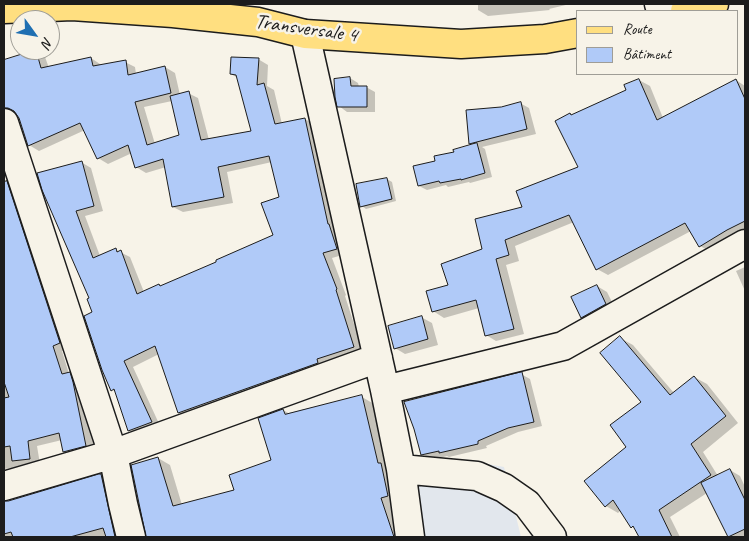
<!DOCTYPE html>
<meta charset="utf-8">
<style>
body{margin:0}
#map{position:relative;width:749px;height:541px;overflow:hidden;background:#f7f3e8;font-family:Caveat,sans-serif}
canvas{display:block}
.frame{position:absolute;inset:0;border:5px solid #1c1c1c;pointer-events:none}
.legend{position:absolute;left:576px;top:10px;width:162px;height:65px;box-sizing:border-box;background:#f7f3e8;border:1px solid #9f9d96;margin:0;padding:6px 9px;list-style:none;font-size:15px;color:#1c1c1c}
.legend li{display:flex;align-items:center;gap:10px;height:25px}
.legend b{width:25px;border:1px solid #9f9d96}
.north{position:absolute;left:10px;top:10px;width:50px;height:50px;box-sizing:border-box;background:#f7f3e8;border:1px solid #9f9d96;border-radius:50%;rotate:122deg;font-size:14px;font-weight:700;line-height:20px;text-align:center;color:#1c1c1c}
.north::after{content:'';display:block;margin:auto;width:18px;height:22px;background:#1f6fb2;clip-path:polygon(50% 0,100% 100%,50% 72%,0 100%)}
</style>
<div id="map">
<canvas width="749" height="541"></canvas>
<div class="frame"></div>
<ul class="legend">
<li><b style="height:6px;background:#ffdf80"></b>Route</li>
<li><b style="height:14px;background:#b0caf8"></b>Bâtiment</li>
</ul>
<div class="north">N</div>
</div>
<script>
const ctx = document.querySelector('canvas').getContext('2d');
ctx.lineJoin = 'round';
function paint(path, color) { ctx.fillStyle = color; ctx.fill(path, 'evenodd'); }
function strokePath(path, color, width, dash) { ctx.strokeStyle = color; ctx.lineWidth = width; ctx.lineCap = dash ? 'butt' : 'round'; ctx.setLineDash(dash || []); ctx.stroke(path); }
function drawText(font, color, halo, rows, align = 'center') {
  ctx.font = font + ' Caveat,sans-serif'; ctx.lineWidth = 5; ctx.setLineDash([]); ctx.textBaseline = 'middle'; ctx.strokeStyle = halo; ctx.fillStyle = color; for (const [text, x, y, turn = 0] of rows) {
    ctx.save(); ctx.translate(x, y); ctx.rotate((+turn || 0) * Math.PI / 180); ctx.textAlign = isNaN(turn) ? turn : align; if (halo) ctx.strokeText(text, 0, 0); ctx.fillText(text, 0, 0); ctx.restore();
  }
}
paint(new Path2D(`
 M419 459 466 460 504 467 521 537H419L414 514Z`), '#e2e7ed');
paint(new Path2D(`
 M478 4H570L549 9 550 10 488 16 478 10Z
 M36 51 45 57 49 68 91 58 100 64 101 66 125 62 135 67 136 74 165 67 175 73 180 95 188 93 198 98 209 140 252 132 238 78 231 74 258 59 268 65 267 86 274 90 282 124 305 119 315 125 346 254 332 258 346 295 345 296 363 352 189 418 179 413 159 354 133 367 161 428 139 436 129 430 116 392 112 390 90 299 44 189 81 162 91 168 103 211 85 216 100 256 116 250 130 257 144 292 161 287 275 236 280 198 272 162 227 172 233 203 183 212 173 207 166 167 146 173 136 167 132 153 108 164 98 158 85 130 39 151 29 145 20 118 17 113H10L4 117V61ZM172 101 181 136 155 144 144 107Z
 M350 78 358 83 359 87H366L375 92V112H347L339 106Z
 M639 80 650 86 663 118 736 80 745 86V232L711 252 700 246 691 231 608 275 597 269 574 222 515 246 519 261 506 265 524 334 496 341 486 335 479 308 444 318 433 311 450 285 524 208 580 168 572 116 627 90Z
 M520 103 529 108 536 134 482 147 485 149 492 177 470 183 469 182 448 187 446 185 427 190 419 186 437 162 474 145 470 143 501 108Z
 M387 179 392 182 396 201 366 209 362 206Z
 M6 182 16 188 69 348 62 351 69 374 80 380 83 389 95 451 74 457 64 452 62 440 37 446 40 464 4 469V183Z
 M745 267V291L736 271Z
 M597 286 607 292 616 310 592 323 582 317Z
 M421 317 432 323 438 345 405 354 395 348Z
 M620 338 633 345 674 393 694 377 707 384 738 423 703 452 718 476 730 470 740 476 745 487V537H729L707 493 670 517 680 537H640L636 529 632 527 621 510 618 513 606 506 643 402Z
 M521 374 530 379 542 426 518 432 486 446 487 448 449 457 447 456 432 460 423 454Z
 M362 397 374 404 403 537H296L294 533 284 537H149L147 536 158 458 170 465 182 505 235 491 273 461 283 410 290 414Z
 M101 476 112 482 124 537H4V502H9Z`), '#0003');
const building = new Path2D(`
 M36 50 41 68 91 57 93 66 126 60 128 75 165 66 171 93 135 102 147 145 179 135 170 96 189 91 201 140 251 131 236 75 230 74 231 57 259 58 257 85 264 83 275 124 305 118 328 224H329L337 249 323 253 337 289 336 290 354 347 317 359 318 363 178 413 155 346 124 361 152 422 128 431 114 389 111 391 102 370 84 316 92 312 87 299 89 298 42 190 37 173 82 161 94 206 76 211 93 258 116 248 117 252 121 250 137 294 159 284 160 286 216 262V260L273 235 261 203 279 197 269 156 218 167 224 197 172 207 163 159 135 168 128 145 97 159 80 123 28 146 19 118 14 111 8 108H4V60Z
 M350 77 351 86H367V107H337L335 97 334 79Z
 M639 79 657 120 736 79 745 99V221L727 230 699 247 685 223 596 270 569 215 505 240 509 255 496 259 514 329 485 336 476 300 432 312 426 291 448 285 441 264 482 249 475 219 522 207 516 191 578 167 555 121 570 113 571 115 626 90 624 85Z
 M521 102 527 129 469 144 466 110 501 107Z
 M477 143 485 173 461 180V179L440 183 439 181 418 186 413 166 435 161 434 156 454 152 453 150Z
 M387 178 392 199 360 207 356 184Z
 M7 181 60 343 53 346 62 374 70 372 73 382 86 446 63 452 59 433 28 441 30 459 12 461 10 446 4 447V398L9 397 4 382V182Z
 M597 285 606 304 581 318 571 297Z
 M422 316 428 339 394 349 388 326Z
 M620 336 670 395 694 376 726 416 691 444 711 475 659 510 672 537H639L633 526 631 528 613 500 605 507 584 481 626 447 610 425 641 402 600 353Z
 M522 372 534 422 508 428 478 441V444L439 453V451L421 455 414 429 404 402Z
 M362 395 378 463H381L388 496 381 498 394 537H146L131 465 158 457 173 506 234 490 229 475 271 460 258 418 283 409 285 414Z
 M730 469 745 500V529L728 537 701 483Z
 M99 474H101L115 537H106L103 528 70 537H13L11 532 4 534V501H8Z`);
paint(building, '#b0caf8');
strokePath(building, '#1c1c1c', 1);
const minor = new Path2D(`
 M659 4 661 11
 M305 34 385 390 401 469 410 537
 M4 123 113 454 123 504 131 537
 M385 390 563 346 745 244
 M401 469 477 476 504 488 527 504 552 537
 M4 486 113 454 378 358`);
const major = new Path2D(`
 M4 9 72 6 173 13 258 22 305 34 461 44 545 39 578 33
 M685 11 714 4`);
strokePath(minor, '#1c1c1c', 31);
strokePath(major, '#1c1c1c', 31);
strokePath(minor, '#f7f3e8', 28);
strokePath(major, '#ffdf80', 28);
drawText('21px', '#1c1c1c', '#f7f3e8', [
 ["Transversale 4",306,29,8]
]);
</script>
